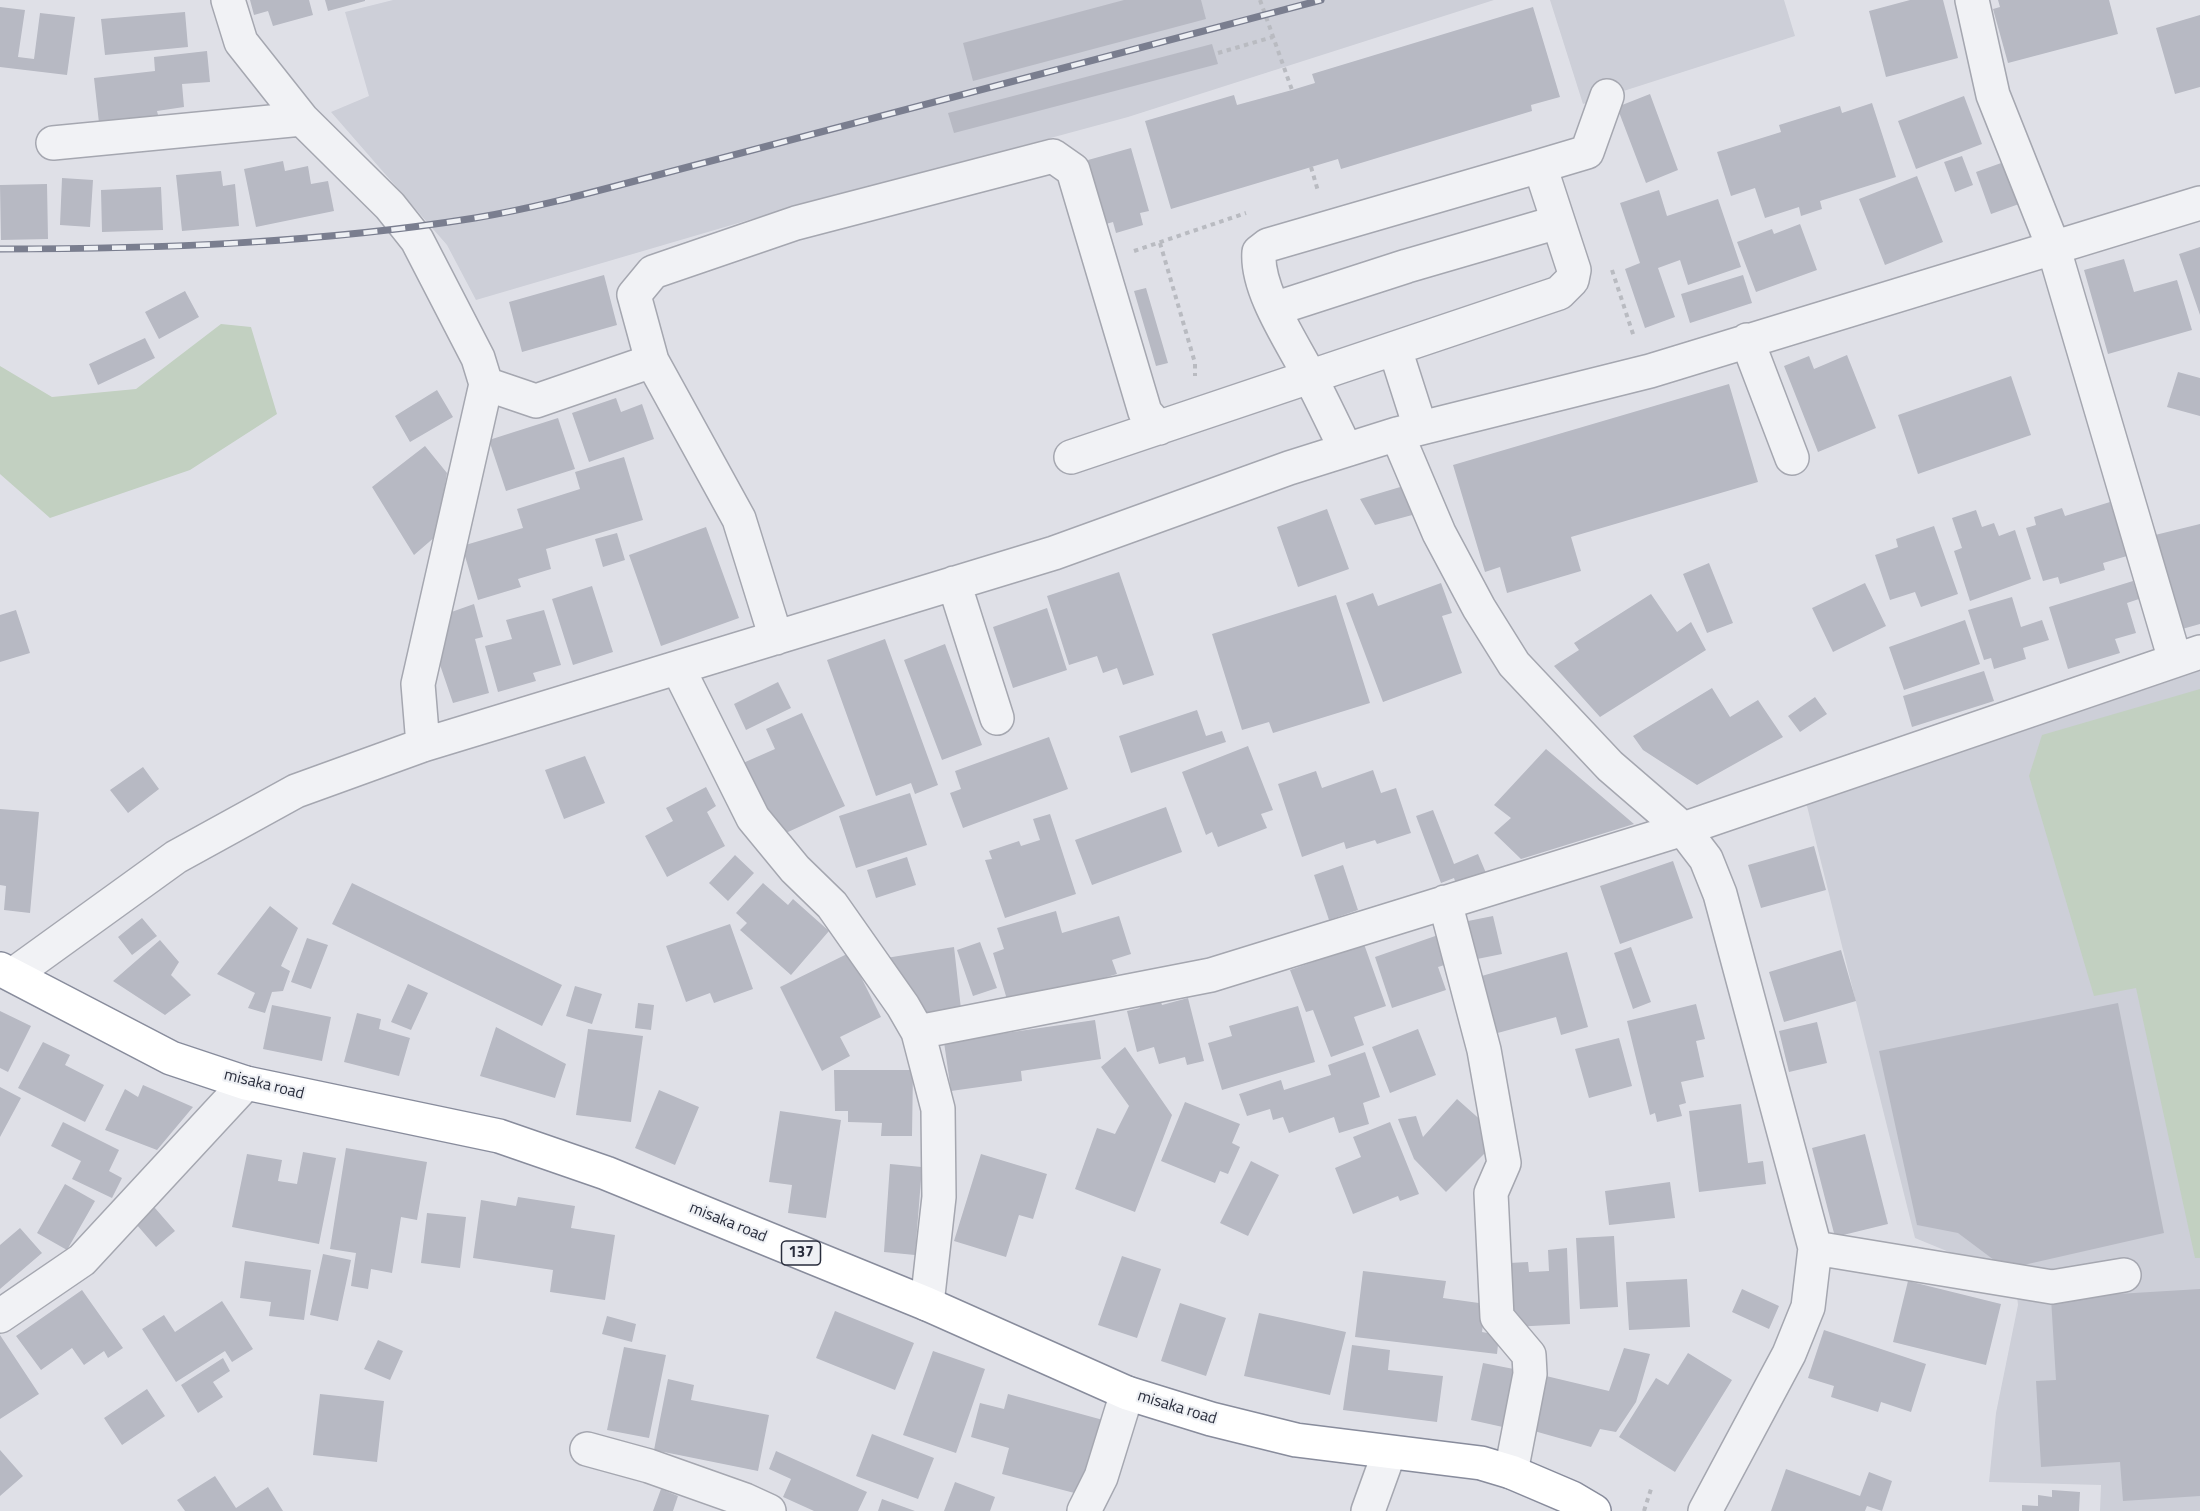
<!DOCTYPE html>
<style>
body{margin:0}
canvas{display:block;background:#dfe0e7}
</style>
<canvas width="2200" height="1511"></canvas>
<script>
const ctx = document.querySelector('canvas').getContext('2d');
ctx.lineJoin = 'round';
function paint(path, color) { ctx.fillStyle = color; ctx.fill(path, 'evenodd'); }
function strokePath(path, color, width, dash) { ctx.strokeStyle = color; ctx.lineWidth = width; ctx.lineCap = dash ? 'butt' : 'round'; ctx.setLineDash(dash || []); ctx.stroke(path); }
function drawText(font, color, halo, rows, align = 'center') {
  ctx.font = font + ' "Titillium Web",sans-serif'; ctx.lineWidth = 4.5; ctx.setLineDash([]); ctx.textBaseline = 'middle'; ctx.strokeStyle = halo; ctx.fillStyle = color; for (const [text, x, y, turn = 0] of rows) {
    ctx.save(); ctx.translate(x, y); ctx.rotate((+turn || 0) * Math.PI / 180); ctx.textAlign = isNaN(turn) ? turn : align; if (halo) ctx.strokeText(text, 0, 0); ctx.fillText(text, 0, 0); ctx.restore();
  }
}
paint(new Path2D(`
 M393 0H1494L1128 117 759 217 476 300 447 245 331 112 369 96 345 12Z
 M1550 0H1784L1795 36 1583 104Z
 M2200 668V1511H2100L2101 1485 1989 1482 1996 1413 2018 1305 2015 1279 1915 1238 1805 798Z`), '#cdcfd8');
paint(new Path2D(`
 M221 324 251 327 277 414 190 470 50 518 0 474V366L52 397 136 389Z
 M2200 689V1258H2195L2136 988 2094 996 2029 776 2042 735Z`), '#c2d0c1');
paint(new Path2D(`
 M250 0H309L313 15 273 26 268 11 254 15Z
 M325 0H365V1L328 11Z
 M1124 0H1201L1206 19 973 81 963 43Z
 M1910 0H1943L1958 58 1886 77 1869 11Z
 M1998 0H2109L2118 34 2008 63 1993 9 2000 7Z
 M0 7 25 10 18 57 34 59 40 13 75 17 67 75 0 67Z
 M1533 7 1560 97 1531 105 1532 111 1341 169 1338 159 1171 209 1145 121 1234 95 1237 105 1292 90 1315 83 1312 74Z
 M185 12 188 47 105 55 101 19Z
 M2200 15V87L2175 94 2156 28Z
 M1212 44 1218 64 954 133 948 113Z
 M207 51 210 82 182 84 184 107 157 111 158 115 99 123 94 78 155 71 154 57Z
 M1650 94 1678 170 1646 183 1617 107Z
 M1964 96 1982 144 1916 169 1898 121Z
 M1872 103 1896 177 1820 201 1822 209 1801 216 1799 207 1765 218 1755 188 1731 196 1717 152 1781 132 1779 125 1840 106 1842 113Z
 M1131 148 1149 211 1140 213 1143 225 1116 233 1113 222 1106 224 1088 160Z
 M1962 156 1973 185 1955 192 1944 162Z
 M283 161 285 171 308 166 311 184 328 181 334 211 256 227 244 169Z
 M2004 162 2019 204 1991 214 1976 172Z
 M221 171 223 186 235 184 239 226 182 231 176 175Z
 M1917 176 1943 242 1885 265 1859 199Z
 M62 178 93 180 90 227 60 225Z
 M47 184 48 239 1 240 0 185Z
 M161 187 163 230 102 232 101 190Z
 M1659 190 1667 216 1718 199 1741 267 1688 285 1680 260 1658 268 1675 317 1645 328 1625 269 1640 263 1620 203Z
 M1800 224 1817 270 1756 292 1737 242 1772 229 1774 234Z
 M2200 247V315L2179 254Z
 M2124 259 2134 292 2177 280 2192 330 2108 354 2084 270Z
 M604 275 617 325 522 352 509 302Z
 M1743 275 1752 303 1690 323 1681 294Z
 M1146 288 1168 363 1156 366 1134 291Z
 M185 291 199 317 159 339 145 312Z
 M145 338 155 358 98 385 89 364Z
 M1847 355 1876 428 1818 452 1784 366 1809 356 1814 369Z
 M2178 372 2200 378V416L2167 407Z
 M2011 376 2031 435 1918 474 1898 415Z
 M1729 384 1758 482 1571 537 1581 571 1507 593 1500 567 1485 572 1453 465Z
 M437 390 453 417 410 442 395 416Z
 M616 398 621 412 642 404 654 439 589 462 572 413Z
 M558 418 575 469 506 491 489 440Z
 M425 446 447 473 436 536 414 555 372 487Z
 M624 457 643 520 546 549 551 569 518 579 521 587 478 600 462 546 523 528 517 509 580 489 575 472Z
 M1407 485 1416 514 1375 525 1360 499Z
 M2110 502 2127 556 2103 563 2105 570 2060 584 2058 577 2043 581 2026 528 2036 525 2034 517 2062 508 2065 516Z
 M1327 509 1349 569 1298 587 1277 527Z
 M1976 510 1982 527 1994 523 1999 536 2015 530 2031 579 1970 601 1954 551 1962 548 1952 518Z
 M2200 524V624L2175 631 2151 536Z
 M1934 526 1958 594 1921 607 1915 592 1890 600 1875 555 1898 547 1896 539Z
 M706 527 739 618 661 646 629 555Z
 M617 533 625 560 603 567 595 539Z
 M1709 563 1733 623 1707 633 1683 574Z
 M1119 572 1154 675 1123 685 1117 668 1103 673 1097 656 1069 665 1047 596Z
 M2133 581 2139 599 2127 603 2136 633 2115 639 2120 653 2068 669 2049 607Z
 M1441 583 1452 613 1442 616 1462 673 1383 702 1346 603 1373 593 1378 606Z
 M1865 583 1886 626 1833 652 1812 608Z
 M592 586 613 652 573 665 552 599Z
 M1651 594 1677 632 1691 622 1706 650 1600 717 1554 666 1579 650 1574 643Z
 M1336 595 1370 703 1273 733 1269 722 1242 730 1212 634Z
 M2012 597 2021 627 2042 620 2049 640 2023 648 2026 659 1994 669 1991 658 1984 660 1968 610Z
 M474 604 483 637 475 639 489 693 453 703 438 659 443 615Z
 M1047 608 1067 670 1013 688 993 627Z
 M16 610 30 653 0 662V615Z
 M544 610 561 665 533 673 536 681 498 692 485 646 512 639 506 620Z
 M1965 620 1980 664 1904 690 1889 647Z
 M885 639 938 785 915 794 911 783 876 796 827 660Z
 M945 644 982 745 942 760 904 660Z
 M1984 671 1994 701 1912 727 1903 696Z
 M778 682 791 708 746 730 734 704Z
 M1712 688 1730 717 1758 700 1783 737 1697 785 1643 750 1633 736Z
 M1815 697 1827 714 1800 732 1788 716Z
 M1197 710 1206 736 1222 731 1226 742 1131 773 1119 736Z
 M802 713 845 806 777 837 743 763 775 749 766 729Z
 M1049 737 1068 789 963 828 950 793 961 789 955 771Z
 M1248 746 1273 810 1261 814 1267 828 1218 847 1212 832 1206 835 1182 772Z
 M1546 749 1634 824 1521 859 1494 833 1511 818 1494 805Z
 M585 756 605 803 564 819 545 770Z
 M143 767 159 789 128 813 110 790Z
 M1373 770 1381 793 1396 788 1411 833 1377 844 1375 840 1346 849 1344 842 1302 857 1278 784 1316 771 1322 788Z
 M706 787 716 806 707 812 725 846 667 877 645 836 673 821 666 808Z
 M910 793 927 845 856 868 839 816Z
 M1166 807 1182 852 1092 885 1075 840Z
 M0 809 39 812 30 913 4 910 6 886 0 885Z
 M1433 810 1454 864 1478 854 1486 873 1456 884 1454 878 1441 883 1416 816Z
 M1050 814 1076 894 1005 918 985 860 992 859 989 851 1019 841 1021 846 1040 840 1033 819Z
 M1814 846 1826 890 1761 908 1748 865Z
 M735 855 754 873 728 901 709 883Z
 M907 857 916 885 876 898 867 870Z
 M1673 861 1693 918 1620 944 1600 886Z
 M1343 865 1358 910 1329 920 1314 875Z
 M352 883 562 985 542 1026 332 924Z
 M763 883 788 905 793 899 829 931 791 975 740 930 747 923 736 913Z
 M270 906 298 928 281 966 290 971 283 991 272 992 265 1013 248 1008 255 993 217 974Z
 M1056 911 1062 933 1119 916 1131 954 1112 960 1117 974 1009 1006 993 953 1004 949 997 928Z
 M1493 916 1502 954 1467 961 1458 923Z
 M142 918 157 936 132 955 118 937Z
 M730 924 753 989 714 1003 710 993 686 1002 666 946Z
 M1441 934 1451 963 1438 967 1446 990 1392 1008 1375 957Z
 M307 938 328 945 311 989 291 982Z
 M160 940 179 962 171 975 191 995 165 1015 113 981Z
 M980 942 997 988 973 996 957 950Z
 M1364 944 1386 1006 1354 1017 1364 1045 1331 1057 1313 1010 1306 1012 1290 970Z
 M954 947 961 1009 920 1015 880 959Z
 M1631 947 1651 1002 1633 1009 1614 953Z
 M1841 950 1856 1001 1784 1022 1769 972Z
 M1567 952 1588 1027 1561 1035 1556 1017 1494 1034 1478 977Z
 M849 953 881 1017 840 1037 850 1056 822 1071 780 987Z
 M408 984 428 993 411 1030 391 1022Z
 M575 986 602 994 592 1024 566 1016Z
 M1159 996 1162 1005 1188 998 1204 1061 1187 1065 1185 1057 1159 1064 1154 1047 1137 1052 1127 1011 1140 1008 1138 1001Z
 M638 1003 654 1005 651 1030 635 1028Z
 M2118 1003 2164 1233 2006 1269 1958 1233 1917 1225 1879 1051Z
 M1696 1004 1705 1039 1696 1041 1704 1077 1681 1082 1686 1103 1679 1105 1682 1116 1657 1122 1655 1113 1650 1115 1627 1021Z
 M272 1005 331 1017 322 1061 263 1049Z
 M1298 1006 1315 1062 1222 1090 1208 1043 1232 1036 1229 1026Z
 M0 1011 31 1026 8 1072 0 1068Z
 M357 1013 381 1019 379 1029 410 1038 399 1076 344 1062Z
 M1095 1020 1101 1059 1021 1071 1022 1081 951 1091 944 1042Z
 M1817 1022 1827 1063 1789 1072 1779 1031Z
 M496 1027 566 1064 555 1098 480 1076Z
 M588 1029 643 1036 631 1122 576 1115Z
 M1418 1029 1436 1075 1390 1093 1372 1047Z
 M1619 1038 1632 1086 1589 1098 1575 1049Z
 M43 1042 70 1055 65 1065 104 1085 85 1122 18 1088Z
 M1125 1047 1172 1115 1135 1212 1075 1189 1097 1128 1115 1134 1129 1106 1101 1067Z
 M1365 1052 1380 1097 1363 1103 1369 1124 1339 1133 1334 1117 1289 1133 1283 1117 1273 1120 1270 1109 1247 1116 1239 1094 1281 1080 1284 1090 1331 1075 1328 1065Z
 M834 1070H913L912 1136H881L882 1123 848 1122V1111H835Z
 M143 1085 193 1107 157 1150 105 1130 125 1089 138 1097Z
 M0 1087 21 1098 0 1137Z
 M659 1090 699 1107 675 1165 635 1148Z
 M1457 1099 1493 1131 1492 1146 1446 1192 1414 1159 1398 1119 1416 1116 1423 1137Z
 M1185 1102 1240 1124 1232 1143 1240 1147 1228 1174 1220 1171 1215 1183 1161 1161Z
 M1741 1104 1748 1163 1763 1161 1766 1184 1699 1192 1689 1111Z
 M780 1111 841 1120 826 1218 788 1213 792 1185 769 1182Z
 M63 1122 119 1150 109 1171 122 1178 112 1198 72 1179 81 1161 51 1146Z
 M1390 1122 1419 1194 1400 1201 1398 1196 1353 1214 1335 1168 1361 1157 1353 1137Z
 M1865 1134 1888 1224 1835 1237 1812 1148Z
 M346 1148 427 1162 417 1220 401 1217 392 1273 371 1269 368 1289 351 1286 356 1253 330 1249Z
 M303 1152 336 1158 319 1244 232 1227 247 1154 282 1160 278 1181 297 1184Z
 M981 1154 1047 1174 1033 1219 1019 1215 1006 1257 954 1241Z
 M1251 1161 1279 1175 1248 1236 1220 1223Z
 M890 1164 922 1167 915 1255 884 1252Z
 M1670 1182 1675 1218 1609 1225 1605 1191Z
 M65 1184 95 1201 67 1250 37 1233Z
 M518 1197 575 1206 571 1228 615 1235 605 1300 550 1292 553 1270 473 1258 481 1200 516 1206Z
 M148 1200 175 1231 156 1247 130 1217Z
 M427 1213 466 1217 460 1268 421 1263Z
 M20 1228 42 1253 0 1289V1245Z
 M1614 1236 1618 1307 1580 1309 1576 1238Z
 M1567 1248 1570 1324 1512 1327 1509 1263 1528 1262 1529 1272 1549 1271 1548 1250Z
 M323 1254 351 1260 338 1321 310 1315Z
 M1122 1256 1161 1269 1137 1338 1098 1325Z
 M245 1261 311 1270 304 1320 269 1316 271 1302 240 1298Z
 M1363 1271 1446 1281 1443 1298 1486 1304 1482 1332 1499 1335 1497 1354 1355 1337Z
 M1687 1279 1690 1327 1629 1330 1626 1282Z
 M1908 1281 2001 1304 1986 1365 1893 1342Z
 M1742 1289 1779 1306 1769 1329 1732 1312Z
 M2200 1289V1496L2123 1501 2120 1462 2041 1467 2036 1381 2056 1380 2051 1298Z
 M82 1290 123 1348 108 1358 104 1351 84 1365 72 1348 41 1370 16 1336Z
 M222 1301 253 1349 232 1362 225 1351 176 1382 142 1329 164 1315 175 1332Z
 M1180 1303 1226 1318 1206 1376 1161 1361Z
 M835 1311 914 1343 895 1390 816 1358Z
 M1259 1313 1346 1332 1330 1395 1244 1376Z
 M607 1316 636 1324 632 1342 602 1334Z
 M1824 1330 1926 1364 1911 1412 1881 1402 1878 1412 1831 1397 1834 1386 1808 1378Z
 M0 1335 39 1394 0 1419Z
 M378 1340 403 1351 390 1380 364 1369Z
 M1352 1345 1390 1350 1388 1370 1443 1376 1437 1422 1343 1410Z
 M624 1347 666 1355 649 1438 607 1430Z
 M1624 1348 1650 1354 1636 1402 1616 1432 1600 1429 1591 1447 1527 1429 1546 1376 1609 1391Z
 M933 1351 985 1369 956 1453 903 1435Z
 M1688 1353 1732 1380 1675 1472 1619 1437 1656 1378 1668 1385Z
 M223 1358 230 1371 213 1382 223 1397 198 1413 181 1385Z
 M1483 1363 1524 1371 1512 1429 1471 1420Z
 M668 1379 694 1385 691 1400 769 1415 758 1471 654 1450Z
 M147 1389 165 1416 122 1445 104 1418Z
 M320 1394 384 1401 377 1462 313 1455Z
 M1008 1394 1103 1420 1082 1495 1002 1474 1009 1448 971 1437 980 1403 1004 1409Z
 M872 1434 934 1458 918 1499 856 1476Z
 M0 1450 23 1476 0 1496Z
 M776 1451 867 1492 858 1511H814L783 1497 791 1479 769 1469Z
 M1786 1469 1860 1496 1869 1472 1892 1481 1882 1511 1867 1506 1865 1511H1771Z
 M215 1476 236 1508 268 1487 283 1511H185L177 1500Z
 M955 1482 995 1497 990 1511H944Z
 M661 1489 678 1496 673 1511H653Z
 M2052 1490 2080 1492 2079 1511H2022V1505L2038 1506V1495L2052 1497Z
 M882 1499 915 1511H878Z`), '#b7b9c3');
const minor = new Path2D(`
 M228 0 241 42 302 119 390 206 417 240 478 358 486 384 418 684 423 745
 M1972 0 1993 95 2053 246 2175 660
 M53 143 302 119
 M1540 166 1587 152 1607 96
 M1274 309 1407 266 1558 222
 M1747 340 1792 458
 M1395 349 1420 427
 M652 361 634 295 653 272 796 223 1053 156 1073 170 1145 412 1159 428
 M486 384 536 401 652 361 739 519 776 638
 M1397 434 1439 533 1479 608 1514 664 1610 766 1683 829 1706 859 1720 894 1815 1248 1808 1307 1789 1354 1705 1511
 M1071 457 1559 293 1572 280 1574 270 1540 166 1268 245 1259 252C1256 290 1292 342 1309 375 1322 400 1334 425 1346 450
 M954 583 997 718
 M678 668 753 818 795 869 832 905 903 1006 918 1032
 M1445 902 1484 1050 1504 1163 1491 1193 1497 1317 1529 1355 1530 1374 1511 1472
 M14 974 176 857 296 791 423 745 1054 553 1289 468 1397 434 1650 371 2200 203
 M1815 1248 2052 1287 2124 1275
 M927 1304 939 1197 938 1109 918 1032 1211 975 1683 829 2200 652
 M0 1316 82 1260 246 1083
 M587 1449 649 1466 745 1500 769 1511
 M1084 1511 1101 1477 1127 1393
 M1368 1511 1389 1453`);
const highway = new Path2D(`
 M0 969 171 1058 246 1083 499 1136 606 1173 927 1304 1127 1393 1211 1419 1296 1440 1481 1463 1511 1472 1572 1498 1594 1511`);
strokePath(minor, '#a5a7b0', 36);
strokePath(highway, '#888c9c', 36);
strokePath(new Path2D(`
 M1260 0 1292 90
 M1218 53 1273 37
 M1311 167 1318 191
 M1160 243 1195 363V376
 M1134 251 1246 213
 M1612 270 1634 337
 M1644 1511 1651 1489`), '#b9bbc1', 4, [4.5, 4.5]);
strokePath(minor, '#f1f2f5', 33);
strokePath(highway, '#fff', 33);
const rail = new Path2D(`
 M0 249C158 249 319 243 475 218 529 209 582 195 635 181L1321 0`);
strokePath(rail, '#7a7e8f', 7);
strokePath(rail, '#eef0f4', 4.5, [14]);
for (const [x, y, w] of [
 [801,1253,39]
]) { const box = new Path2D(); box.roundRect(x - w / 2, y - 12, w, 24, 4.5); ctx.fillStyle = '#eef0f4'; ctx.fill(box); strokePath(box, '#292d3c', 1.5); }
drawText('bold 15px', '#292d3c', null, [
 ["137",801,1253]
]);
drawText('16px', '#292d3c', '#eef0f4', [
 ["misaka road",264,1085,14],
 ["misaka road",728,1223,22],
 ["misaka road",1177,1408,17]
]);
</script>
